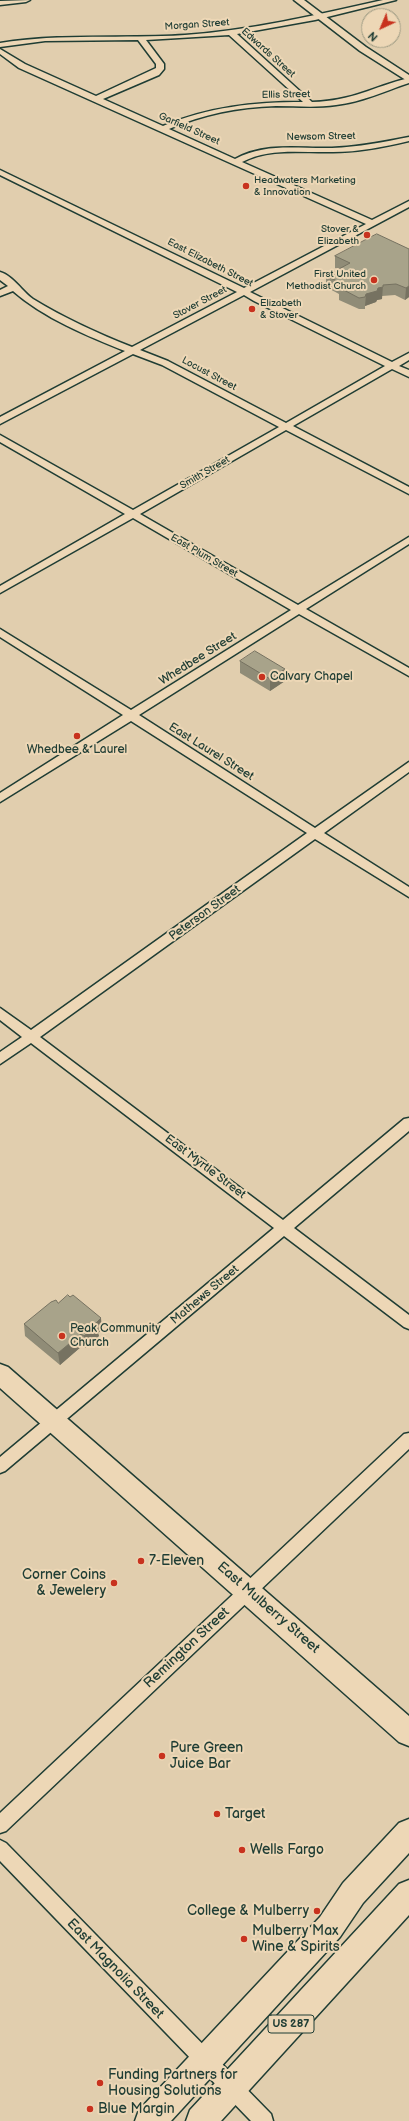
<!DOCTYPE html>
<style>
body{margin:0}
#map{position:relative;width:409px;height:2121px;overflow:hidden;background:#e1ceae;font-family:"Balsamiq Sans",sans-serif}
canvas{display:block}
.north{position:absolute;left:361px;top:8px;width:40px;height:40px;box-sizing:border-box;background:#edd7b6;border:1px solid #9b9982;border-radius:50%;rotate:224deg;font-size:11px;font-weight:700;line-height:16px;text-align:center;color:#1f3d34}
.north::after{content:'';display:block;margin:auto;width:14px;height:18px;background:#c8321e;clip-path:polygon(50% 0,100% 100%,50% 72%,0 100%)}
</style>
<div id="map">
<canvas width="409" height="2121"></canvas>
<div class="north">N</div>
</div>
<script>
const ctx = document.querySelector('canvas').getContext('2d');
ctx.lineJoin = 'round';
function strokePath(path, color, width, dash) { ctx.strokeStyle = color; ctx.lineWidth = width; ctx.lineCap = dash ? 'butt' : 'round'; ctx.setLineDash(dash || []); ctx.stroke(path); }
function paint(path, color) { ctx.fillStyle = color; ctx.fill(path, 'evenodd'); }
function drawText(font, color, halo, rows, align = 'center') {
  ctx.font = font + ' "Balsamiq Sans",sans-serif'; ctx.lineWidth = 4; ctx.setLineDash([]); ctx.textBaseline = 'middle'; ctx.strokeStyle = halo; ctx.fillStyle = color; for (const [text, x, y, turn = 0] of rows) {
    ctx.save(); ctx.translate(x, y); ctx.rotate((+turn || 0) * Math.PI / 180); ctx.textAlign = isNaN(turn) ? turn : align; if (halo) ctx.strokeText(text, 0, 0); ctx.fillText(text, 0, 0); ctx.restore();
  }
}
const minor = new Path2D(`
 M30 0 26 2 0 5V1Z
 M383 0H396L315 20 237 34 312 102C353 101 372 87 409 78V83C385 91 362 102 336 105 316 108 296 106 276 106 239 107 203 114 169 129L235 159C266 142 299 149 332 148 358 147 384 142 409 137V141C384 147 359 152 333 152 302 153 270 147 242 162L372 220 409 201V207L250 292 392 362 409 353V360L399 366 409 370V377L392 369 293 426 409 487V494L286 430 140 514 298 605 409 537V544L306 609 409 668V676L299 614 139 715 315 828 409 762V772L324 833 409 887V897L315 839 40 1037 283 1220 404 1119 409 1118V1131L294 1228 409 1315V1329L404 1327 284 1236 5 1471 0 1473V1457L274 1228 31 1043 0 1064V1052L22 1037 0 1020V1008L31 1030 307 833 131 721 0 802V793L123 715 0 637V629L131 710 291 610 133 518 0 593V586L125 514 0 442V435L133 510 279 427 162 365 133 354 0 424V417L125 351C87 336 44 318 13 291L0 296V290L8 286 0 280V272C12 275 23 292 33 299 64 318 99 334 132 347L237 292 0 175V170L244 288 366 224 19 68 0 54V49L25 64 96 96 156 68V64L138 40 45 41 0 47V43C62 33 123 39 185 35 252 30 317 15 383 0ZM229 35 303 102C254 102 208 107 163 126L103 99 159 75 164 69V64L146 40ZM244 295 254 301 385 366 286 423 168 361 140 350Z
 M409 1433V1449L6 1831 0 1833V1813L404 1434Z
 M0 1840 6 1843 271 2114 273 2121H251L0 1861Z`);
const tertiary = new Path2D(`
 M294 0H304L366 47 409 75V82L360 51Z`);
const trunk = new Path2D(`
 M0 1364 8 1367 409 1716V1746L399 1742 0 1388Z
 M409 1819V1853L363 1903 340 1937 171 2121H135L139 2110 320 1917 343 1883 399 1823Z
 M409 1880V1915L221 2121H186L190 2110 399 1884Z`);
strokePath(minor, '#1f3d34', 3);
strokePath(tertiary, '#1f3d34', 3);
strokePath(trunk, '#1f3d34', 3);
paint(minor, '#edd7b6');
paint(tertiary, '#edd7b6');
paint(trunk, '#edd7b6');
paint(new Path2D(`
 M409 249V297L405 300 395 295 382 296V299L377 300 376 302 365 306V309H359L339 300V294L326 287V276L338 269 335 268V256Z
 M240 661 285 681 270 691 240 673Z
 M58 1303 102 1330 98 1333 99 1336 85 1348 82 1346 60 1365 25 1336 24 1324Z`), '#908c77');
paint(new Path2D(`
 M383 285 382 299 377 300 376 302 365 306 366 294Z
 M409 286V297L405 300 406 288Z
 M285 669V681L270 691V679Z
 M101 1318 102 1330 98 1333 99 1336 85 1348 84 1336 96 1323Z
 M81 1334 82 1346 60 1365 58 1353Z`), '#767261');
const building = new Path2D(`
 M377 234 409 249V286L406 288 396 284 383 285V287L378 288 377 291 366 294 365 297 359 298 340 288 342 283 326 276 350 263 335 256Z
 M255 651 285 669 270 679 240 661Z
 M68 1295 70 1297 73 1295 101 1318 96 1323 98 1324 84 1336 81 1334 58 1353 24 1324 51 1302 56 1300 58 1303Z`);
paint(building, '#a8a38a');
strokePath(building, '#767261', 1);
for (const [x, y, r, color] of [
 [246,186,4,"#c8321e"],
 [367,235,4,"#c8321e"],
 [374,280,4,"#c8321e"],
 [252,309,4,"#c8321e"],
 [262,677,4,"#c8321e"],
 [77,736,4,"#c8321e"],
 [62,1336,4,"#c8321e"],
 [141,1561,4,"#c8321e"],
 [114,1583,4,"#c8321e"],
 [162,1756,4,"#c8321e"],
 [217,1814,4,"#c8321e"],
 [242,1850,4,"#c8321e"],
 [317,1911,4,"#c8321e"],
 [244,1939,4,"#c8321e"],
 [100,2083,4,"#c8321e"],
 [90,2109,4,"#c8321e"]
]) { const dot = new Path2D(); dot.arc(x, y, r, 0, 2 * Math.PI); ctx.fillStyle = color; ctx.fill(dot); strokePath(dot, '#edd7b6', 1.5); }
drawText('10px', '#1f3d34', '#edd7b6', [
 ["Morgan Street",197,25,-4],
 ["Edwards Street",268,53,42],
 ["Ellis Street",286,95,-1],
 ["Garfield Street",189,129,24],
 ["Newsom Street",321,137,-1],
 ["East Elizabeth Street",210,263,27],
 ["Stover Street",200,303,-28],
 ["Locust Street",209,374,28],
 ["Smith Street",205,473,-30],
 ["East Plum Street",204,556,30]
]);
drawText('10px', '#1f3d34', '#edd7b6', [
 ["Headwaters Marketing",254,180],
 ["& Innovation",254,192],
 ["Stover &",359,229,"right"],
 ["Elizabeth",359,241,"right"],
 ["First United",366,274,"right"],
 ["Methodist Church",366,286,"right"],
 ["Elizabeth",260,303],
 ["& Stover",260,315]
], 'left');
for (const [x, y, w] of [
 [291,2024,46]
]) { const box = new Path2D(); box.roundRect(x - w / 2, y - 9, w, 18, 3); ctx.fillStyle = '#edd7b6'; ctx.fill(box); strokePath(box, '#1f3d34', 1); }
drawText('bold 11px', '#1f3d34', null, [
 ["US 287",291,2024]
]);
drawText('12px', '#1f3d34', '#edd7b6', [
 ["Whedbee Street",198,659,-32],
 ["East Laurel Street",211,752,32],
 ["Peterson Street",205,913,-36],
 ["East Myrtle Street",205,1167,37],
 ["Mathews Street",205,1295,-40]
]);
drawText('12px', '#1f3d34', '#edd7b6', [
 ["Calvary Chapel",270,677],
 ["Whedbee & Laurel",77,750,"center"],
 ["Peak Community",70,1329],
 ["Church",70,1343]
], 'left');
drawText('14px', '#1f3d34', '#edd7b6', [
 ["7-Eleven",149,1561],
 ["Corner Coins",106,1575,"right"],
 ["& Jewelery",106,1591,"right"],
 ["Pure Green",170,1748],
 ["Juice Bar",170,1764],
 ["Target",225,1814],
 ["Wells Fargo",250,1850],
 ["College & Mulberry",309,1911,"right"],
 ["Mulberry Max",252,1931],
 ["Wine & Spirits",252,1947],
 ["Funding Partners for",108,2075],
 ["Housing Solutions",108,2091],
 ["Blue Margin",98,2109]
], 'left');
drawText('14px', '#1f3d34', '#edd7b6', [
 ["East Mulberry Street",268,1608,41],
 ["Remington Street",187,1648,-43],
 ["East Magnolia Street",115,1969,46]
]);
</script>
